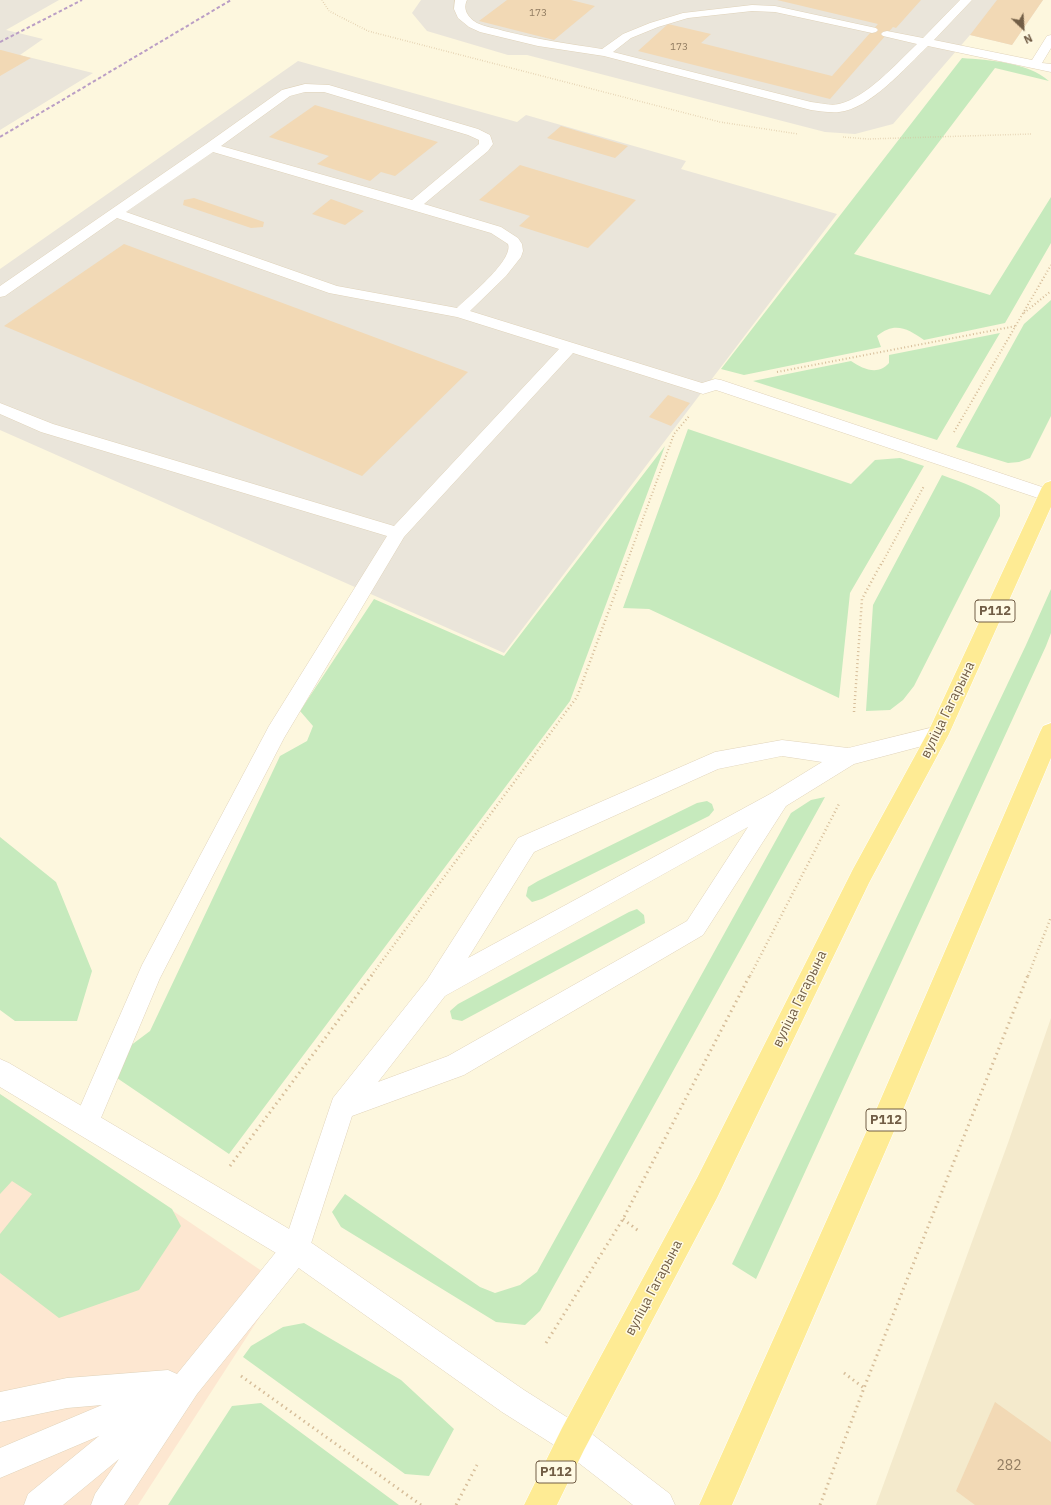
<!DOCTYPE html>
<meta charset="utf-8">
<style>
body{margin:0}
#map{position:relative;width:1051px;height:1505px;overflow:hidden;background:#fdf7de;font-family:"IBM Plex Sans",sans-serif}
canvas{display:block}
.north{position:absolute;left:1003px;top:8px;width:40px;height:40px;-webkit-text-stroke:3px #fffae4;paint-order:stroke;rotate:155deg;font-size:11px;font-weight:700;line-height:16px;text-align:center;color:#725e46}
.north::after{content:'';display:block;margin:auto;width:14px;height:18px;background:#725e46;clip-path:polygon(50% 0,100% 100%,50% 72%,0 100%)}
</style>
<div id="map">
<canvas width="1051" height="1505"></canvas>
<div class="north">N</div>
</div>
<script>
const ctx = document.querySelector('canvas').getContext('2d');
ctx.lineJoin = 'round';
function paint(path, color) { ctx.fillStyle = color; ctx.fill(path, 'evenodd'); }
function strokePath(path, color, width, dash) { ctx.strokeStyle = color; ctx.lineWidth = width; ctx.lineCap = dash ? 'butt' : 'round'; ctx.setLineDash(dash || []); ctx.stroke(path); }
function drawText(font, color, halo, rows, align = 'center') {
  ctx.font = font + ' "IBM Plex Sans",sans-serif'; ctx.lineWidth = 3; ctx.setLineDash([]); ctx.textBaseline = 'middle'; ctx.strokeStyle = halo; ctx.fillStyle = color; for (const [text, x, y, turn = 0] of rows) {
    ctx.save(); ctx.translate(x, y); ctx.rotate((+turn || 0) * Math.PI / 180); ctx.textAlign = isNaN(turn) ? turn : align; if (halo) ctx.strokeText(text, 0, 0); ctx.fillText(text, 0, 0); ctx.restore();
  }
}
paint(new Path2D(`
 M1051 1018V1505H876L1008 1143Z`), '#f4eacc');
paint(new Path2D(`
 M0 1094 281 1284 138 1505H0Z`), '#fde7d1');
paint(new Path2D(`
 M0 0H59L6 30 43 39 20 55 93 73 0 130Z
 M421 0H1043L1012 45 970 35 893 124 855 134 825 132 527 55H508L427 31 412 13Z
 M298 61 517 122 526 115 686 161 681 169 837 214 504 653 0 430V269Z`), '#eae5da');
paint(new Path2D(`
 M962 58C989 60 1028 62 1049 81L995 68 854 254 990 295 1051 197V243L1005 323 924 340C908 329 895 321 877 336L881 347 744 375 721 369Z
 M1051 300V416L1030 458 1019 462 1008 463 956 447 1024 324Z
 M1000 333 937 440 753 381 851 361C863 369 878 376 889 363V355Z
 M688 429 851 484 875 460 900 458 924 466 850 593 839 698 649 609 623 608Z
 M665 446 570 701 229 1154 117 1078 122 1052 150 1031 280 756 307 741 313 726 300 711 374 599 504 656Z
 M942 475C963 483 984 489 1000 505V516L914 686 903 700 890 710 866 711 873 605Z
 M1051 589V633L1046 646 756 1279 732 1264 1026 645Z
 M825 797 540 1311 525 1325 496 1322 341 1227 332 1212 345 1194 480 1287 495 1293 520 1285 537 1272 791 813 811 800Z
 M707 801 712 804 714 810 709 816 542 899 532 902 526 896 528 887 538 881 697 803Z
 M0 837 56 882 92 971 77 1021H15L0 1010Z
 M637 909 644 915 645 923 462 1021 452 1019 450 1011 458 1004 629 912Z
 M0 1094 172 1209 181 1226 139 1290 59 1318 0 1273V1234L32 1194 12 1181 0 1194Z
 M304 1323 401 1380 454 1429 429 1476 405 1474 243 1357 251 1346 283 1327Z
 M261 1403 399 1505H168L232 1406Z`), '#c6eabd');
paint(new Path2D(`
 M507 0H571L595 6 554 40 479 21Z
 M777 0H921L896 28 893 27 830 99 638 51 668 24 711 34 701 43 832 76 878 24Z
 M997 0H1043L1012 45 970 35Z
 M0 50H1L31 58 0 76Z
 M315 105 438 142 395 176 381 172 370 181 317 164 329 156 269 137Z
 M561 126 628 146 615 158 547 138Z
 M520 165 636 200 588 248 519 226 530 216 479 200Z
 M194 198 264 222 263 227 251 228 183 205 184 200Z
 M331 199 364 211 345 225 312 214Z
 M124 244 468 372 362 476 4 326Z
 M668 395 690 403 671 426 649 417Z
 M995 1402 1051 1442V1505H975L956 1491Z`), '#f2d9b5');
const lane = new Path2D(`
 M455 0H467C462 10 469 18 477 23 485 27 495 28 504 31 536 39 569 44 602 49L623 34 650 23 683 13 752 5 775 6 876 28 878 30 876 32 872 33 775 12 752 11 688 18 658 27 631 38 613 52 811 102C820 103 830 106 839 104 866 98 897 63 917 44L883 36 881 34 883 32 887 31 923 38 960 0H972L934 40 1032 60 1047 36 1051 35V48L1042 63 1051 64V72L928 46C906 67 870 109 839 112 830 113 820 111 811 110L604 56 538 46 480 32 469 27 458 18 454 9Z
 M305 84 329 85 478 129 490 135 493 144 488 151 424 204 501 227 518 238 522 244 523 251 521 257 506 276 470 311 702 383 715 379 721 380 1051 490V500L1047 501 1041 499 716 390 703 394 573 353 404 537 284 738 160 978 95 1132 86 1136 77 1132 73 1123 142 965 269 726 387 536 41 432 0 414V403L53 424 394 526 559 349 457 317 329 293 117 218 5 296 0 297V286L206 144 282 90ZM305 92H324L468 135 479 140V144L412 200 221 146 290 96ZM213 152 491 233 508 244C514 260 469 296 457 308L337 286 126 212Z
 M938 726 945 728 948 734 945 740 854 764 786 806 703 935 464 1075 352 1116 306 1259 197 1394 124 1505H91L95 1494 119 1459 63 1505H24L28 1494 99 1436 0 1478V1448L102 1405 67 1408 0 1422V1392L67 1378 168 1370 177 1374 285 1241 333 1098 427 980 518 838 715 752 782 740 848 748ZM782 756 822 762 770 794 468 958 534 852 718 769ZM748 827 687 921 448 1056 378 1082 445 996Z`);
const street = new Path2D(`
 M0 1059 9 1063 306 1239 524 1390 584 1428 670 1494 675 1505H633L562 1450 502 1412 286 1259 0 1087Z`);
const primary = new Path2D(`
 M1051 481V507L949 734 869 883 717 1198 584 1450 557 1505H524L562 1428 697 1178 853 869 928 732 1042 487 1045 483Z
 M1051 723V758L895 1129 732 1505H699L876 1110 1040 732 1043 726Z`);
strokePath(lane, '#e0d3ba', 1);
strokePath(street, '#e0d3ba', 1);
strokePath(primary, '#fff', 1);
strokePath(new Path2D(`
 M322 0 329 11 368 31 720 122 798 134
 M843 137 868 139 1031 134`), '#d6bd99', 1.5, [0.5, 2]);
strokePath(new Path2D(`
 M1024 313 1051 291
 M777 372 1016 326
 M954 432 1051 265
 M626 565 674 434 690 415
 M881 565 924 486`), '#d6bd99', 2, [1, 2.5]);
strokePath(new Path2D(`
 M854 712 862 599 881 564
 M371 976 577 697 626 564
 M750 976 840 802
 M1028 976 1051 917`), '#d6bd99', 2.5, [1, 3]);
strokePath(new Path2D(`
 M230 1166 372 975
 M623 1219 640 1232
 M546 1343 623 1219 750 975
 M844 1373 864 1388
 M241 1376 421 1505
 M456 1505 477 1465
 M820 1505 864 1388 1028 975`), '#d6bd99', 3, [1.5, 4]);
paint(lane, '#fff');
paint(street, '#fff');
paint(primary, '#feeb94');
strokePath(new Path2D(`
 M0 42 82 0
 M0 137 231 0`), '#ba9ec5', 2, [3.5, 2.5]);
drawText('10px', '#927d62', null, [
 ["173",538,13],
 ["173",679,47]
]);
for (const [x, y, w] of [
 [995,611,40],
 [886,1120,40],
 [556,1472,40]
]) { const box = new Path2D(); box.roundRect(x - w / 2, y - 11, w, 22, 3); ctx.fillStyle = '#fffae4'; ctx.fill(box); strokePath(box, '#725e46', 1); }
drawText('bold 13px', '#725e46', null, [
 ["Р112",995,611],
 ["Р112",886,1120],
 ["Р112",556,1472]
]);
drawText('14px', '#725e46', '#fffae4', [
 ["вуліца Гагарына",948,710,-64],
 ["вуліца Гагарына",800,999,-64],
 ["вуліца Гагарына",654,1288,-62]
]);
drawText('14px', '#927d62', null, [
 ["282",1009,1466]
]);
</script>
